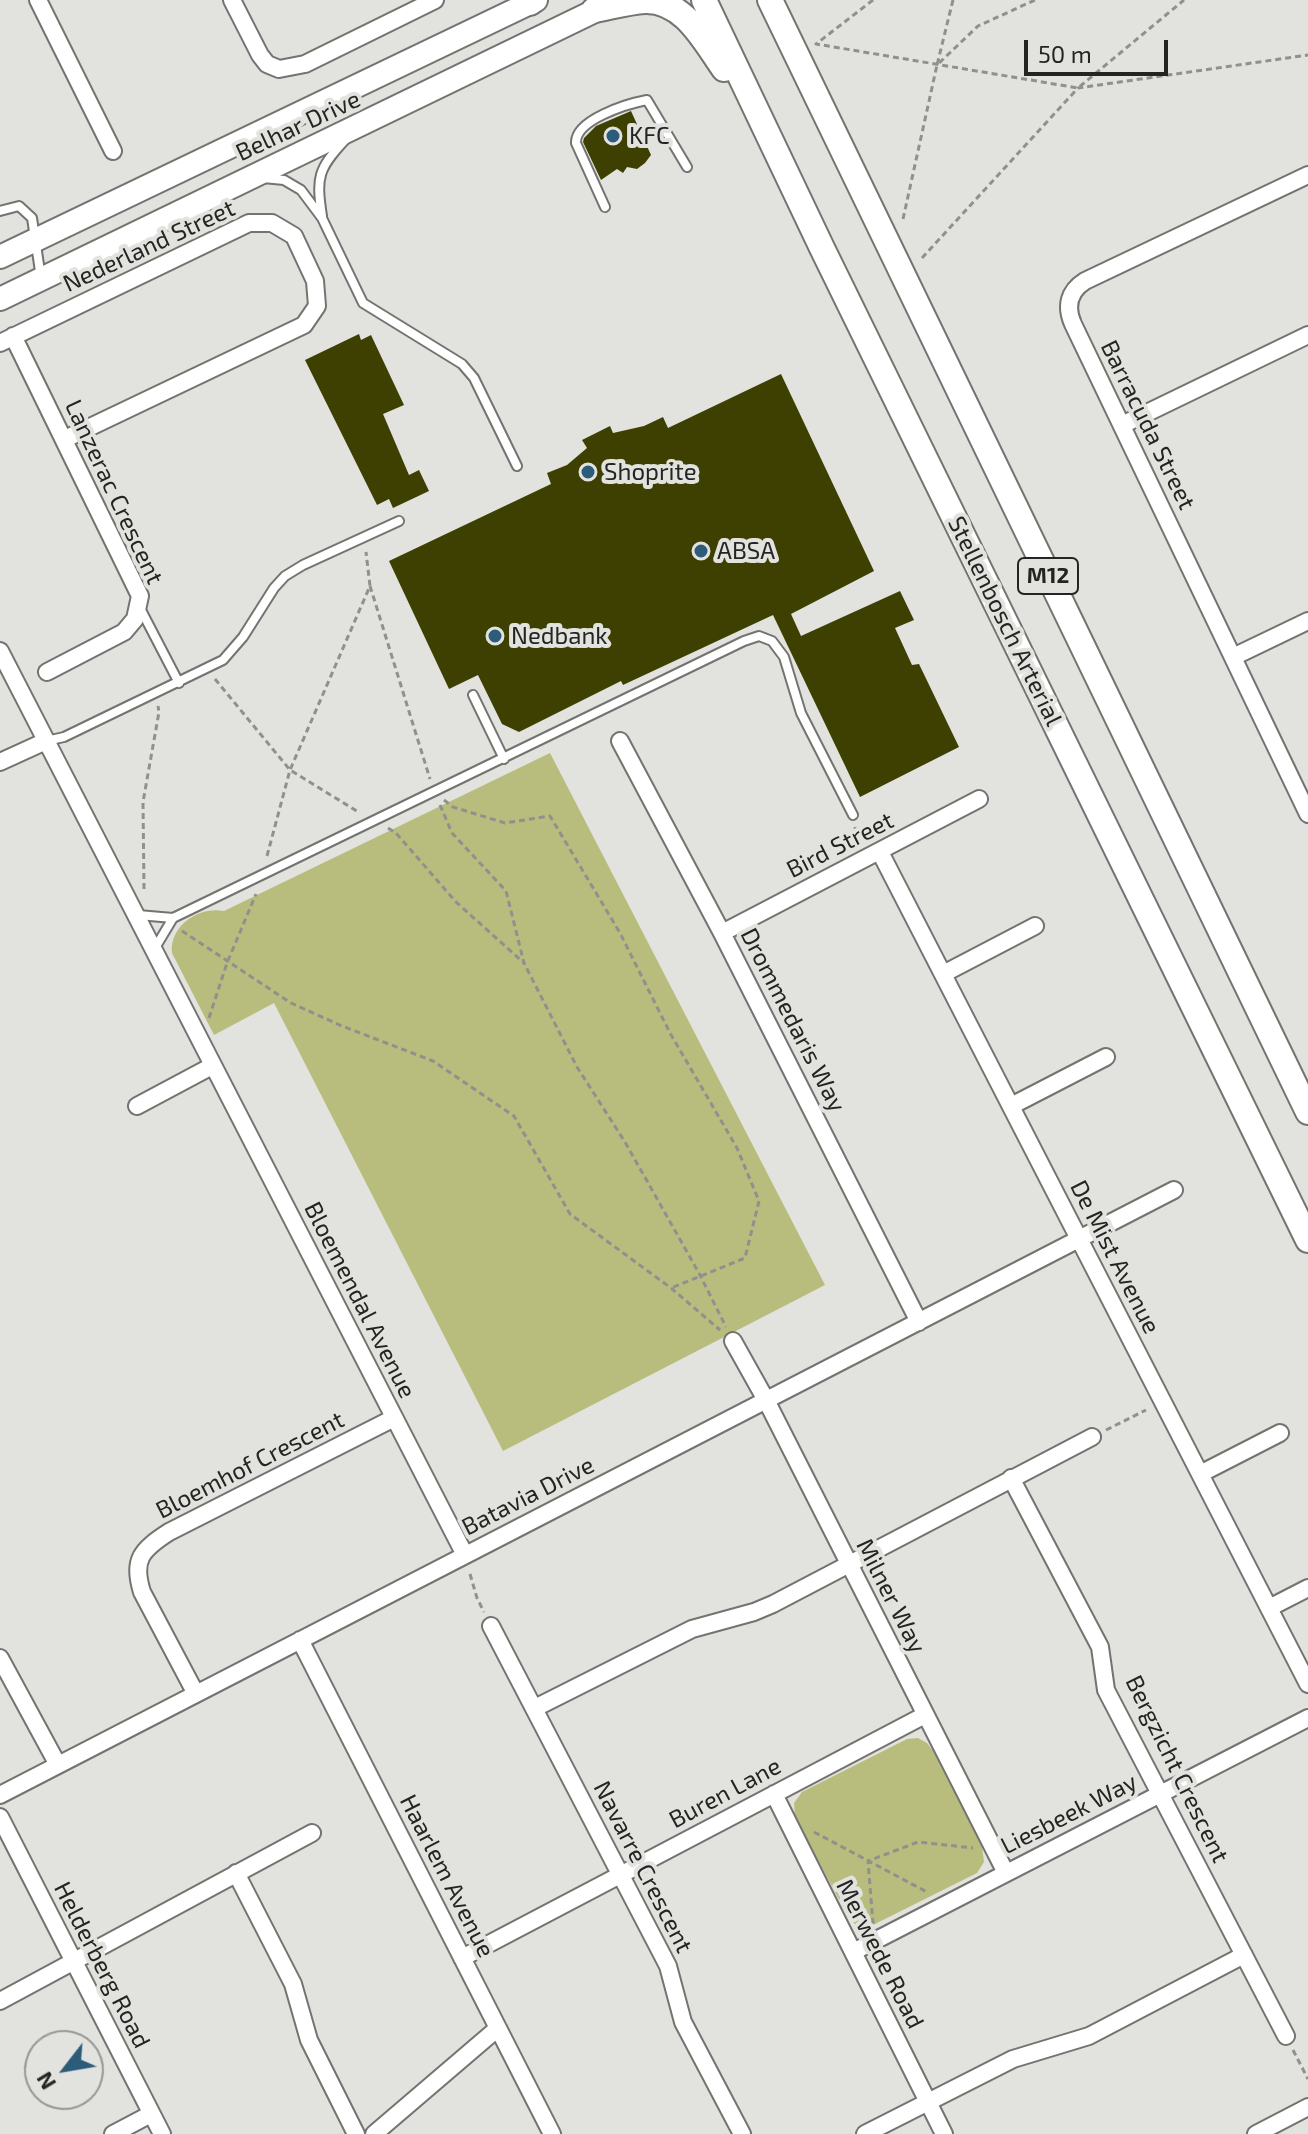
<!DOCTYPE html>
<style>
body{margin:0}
#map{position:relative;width:1308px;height:2134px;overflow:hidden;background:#e2e2de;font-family:"Exo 2",sans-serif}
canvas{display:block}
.north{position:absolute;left:24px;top:2030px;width:80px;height:80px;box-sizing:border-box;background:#e2e2de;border:2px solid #969693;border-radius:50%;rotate:239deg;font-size:22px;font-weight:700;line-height:32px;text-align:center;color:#242423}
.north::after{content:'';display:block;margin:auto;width:28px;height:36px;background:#2c5c7a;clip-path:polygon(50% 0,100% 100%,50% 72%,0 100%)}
.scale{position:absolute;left:1024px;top:40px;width:144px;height:36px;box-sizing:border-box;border:4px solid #242423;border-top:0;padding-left:10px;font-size:24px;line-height:28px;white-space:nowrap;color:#242423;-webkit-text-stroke:6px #e2e2de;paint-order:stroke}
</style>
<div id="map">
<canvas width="1308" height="2134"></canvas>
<div class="north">N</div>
<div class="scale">50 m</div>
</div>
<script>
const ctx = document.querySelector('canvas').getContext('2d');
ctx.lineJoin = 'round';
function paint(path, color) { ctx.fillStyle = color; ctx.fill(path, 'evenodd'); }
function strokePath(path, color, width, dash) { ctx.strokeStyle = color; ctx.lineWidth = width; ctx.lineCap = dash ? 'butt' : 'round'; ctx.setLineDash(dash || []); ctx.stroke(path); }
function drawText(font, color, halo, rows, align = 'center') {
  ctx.font = font + ' "Exo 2",sans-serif'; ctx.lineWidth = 8; ctx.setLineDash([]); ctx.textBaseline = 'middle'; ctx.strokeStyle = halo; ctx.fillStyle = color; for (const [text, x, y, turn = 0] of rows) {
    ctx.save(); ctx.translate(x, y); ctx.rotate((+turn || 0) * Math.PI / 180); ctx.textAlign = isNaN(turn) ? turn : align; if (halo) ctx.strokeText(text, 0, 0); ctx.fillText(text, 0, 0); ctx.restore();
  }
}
paint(new Path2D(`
 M550 753 825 1285 503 1451 274 1003 214 1035 172 953C169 926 199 906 224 911Z
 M918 1738 927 1743 933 1751 982 1847 984 1862 977 1873 869 1927H859L850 1920 795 1817 794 1803 802 1792 907 1739Z`), '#b8bd7d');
paint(new Path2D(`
 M631 111 651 155 645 163 637 169 627 167 623 173 617 169 601 180 583 142 584 138 596 126Z
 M359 334 361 340 371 335 404 405 383 414 409 475 419 470 429 491 393 508 389 499 377 505 305 360Z
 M781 374 874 571 791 614 801 636 900 591 914 620 895 628 912 665 919 664 959 747 860 797 773 615 623 685 621 681 519 732 502 724 478 675 449 689 389 561 551 484 547 473 567 465 587 448 582 440 610 426 613 433 644 426 663 417 668 428Z`), '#3e4002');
const service = new Path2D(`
 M263 178 284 180 301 190 322 218 363 303 462 364 474 378 517 466
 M605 207 576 143C575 120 626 104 647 100L687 167
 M0 211 19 206 32 218 41 278
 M322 216C316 177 318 169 345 140
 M140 608 179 683
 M473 695 504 759
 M46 741 64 737 223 660 243 637 274 588 285 576 303 565 399 521
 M138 915 173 918 744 641 759 636 772 641 784 657 801 713 853 815
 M155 948 173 918`);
const minor = new Path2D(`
 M38 0 113 151
 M232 0 260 55 267 64 279 69 305 64 435 0
 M1308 175 1085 281C1069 291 1065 306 1073 324L1308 814
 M13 336 140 596 135 619 124 632 47 672
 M0 343 249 223H272L294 236 315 281 317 306 304 325 65 439
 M1122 425 1308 335
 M0 651 465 1555
 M1233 657 1308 621
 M620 741 722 933 919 1322
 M0 762 46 741
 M880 852 1308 1684
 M722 933 979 799
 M943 974 1035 926
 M137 1106 212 1066
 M1011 1106 1106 1057
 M733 1341 766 1400 1006 1873
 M1200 1474 1280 1433
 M1011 1478 1100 1647 1106 1690 1286 2036
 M1269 1608 1308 1588
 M491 1626 668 1966 683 2022 742 2134
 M300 1640 552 2134
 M0 1658 58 1765
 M196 1694 142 1592C132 1560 141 1550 169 1532L394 1418
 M535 1708 692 1629 754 1612 773 1604 1092 1437
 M774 1794 944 2134
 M0 1795 1174 1190
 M0 1817 162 2134
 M236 1873 293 1984 309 2040 356 2134
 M853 1952 1308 1718
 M462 1958 925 1715
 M0 2001 312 1833
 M113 2134 151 2114
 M374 2134 498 2028
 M865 2134 1013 2059 1089 2036 1244 1955
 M1256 2134 1308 2107`);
const secondary = new Path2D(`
 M0 257 536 0
 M0 299 609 4`);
const primary = new Path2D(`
 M704 0 822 248 1308 1240
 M770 0 1308 1112
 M530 3 534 0
 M594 10C611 7 628 2 645 1 684 0 704 41 724 69`);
strokePath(service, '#737370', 12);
strokePath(minor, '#737370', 20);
strokePath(secondary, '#737370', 26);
strokePath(primary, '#737370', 28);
strokePath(new Path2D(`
 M873 0 816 44 1078 88 1184 0
 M953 0 937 65 978 26 1035 0
 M903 219 937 65
 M922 258 1078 88 1308 55
 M370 586 430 779
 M215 679 290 770 360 813
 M444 800 453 807 505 823 550 816 620 933 670 1033 737 1148 759 1201 745 1258 671 1288
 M440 805 452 833 506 891 524 963 577 1067 625 1142 700 1275 726 1327
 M855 827 859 843
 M388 828 396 833 456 902 524 963
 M267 856 290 770 370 586 366 552
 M144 889 143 802 159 712 158 706
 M182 931 291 1003 342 1026 433 1061 514 1116 570 1214 671 1288 720 1330
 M209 1018 227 963 256 894
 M1106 1430 1146 1410
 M470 1574 477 1598 484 1612
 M814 1832 927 1892
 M873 1924 868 1861 918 1842 973 1848
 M1293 2050 1308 2079`), '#90908d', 3, [6, 4]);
strokePath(service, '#fff', 8);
strokePath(minor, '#fff', 16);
strokePath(secondary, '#fff', 22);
strokePath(primary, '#fff', 24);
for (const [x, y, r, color] of [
 [613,136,8,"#2c5c7a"],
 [588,472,8,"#2c5c7a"],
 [701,551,8,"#2c5c7a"],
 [495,636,8,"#2c5c7a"]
]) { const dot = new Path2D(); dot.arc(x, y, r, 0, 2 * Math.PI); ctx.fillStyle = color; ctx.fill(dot); strokePath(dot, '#e2e2de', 3); }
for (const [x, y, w] of [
 [1048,576,60]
]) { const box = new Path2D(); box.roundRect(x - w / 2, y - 18, w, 36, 6); ctx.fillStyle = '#e2e2de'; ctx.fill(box); strokePath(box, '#242423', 2); }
drawText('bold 22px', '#242423', null, [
 ["M12",1048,576]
]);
drawText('24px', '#242423', '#e2e2de', [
 ["Belhar Drive",298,126,-25],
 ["Nederland Street",149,246,-25],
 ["Barracuda Street",1148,425,64],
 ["Lanzerac Crescent",114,492,65],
 ["Stellenbosch Arterial",1005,621,64],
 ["Bird Street",840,845,-27],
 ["Drommedaris Way",793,1020,63],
 ["De Mist Avenue",1115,1257,63],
 ["Bloemendal Avenue",360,1300,63],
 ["Bloemhof Crescent",250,1465,-27],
 ["Batavia Drive",528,1496,-27],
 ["Milner Way",891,1596,63],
 ["Bergzicht Crescent",1177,1769,64],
 ["Buren Lane",725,1793,-28],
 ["Liesbeek Way",1069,1814,-27],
 ["Navarre Crescent",643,1867,63],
 ["Haarlem Avenue",447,1876,63],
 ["Merwede Road",880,1954,63],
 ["Helderberg Road",102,1965,63]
]);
drawText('24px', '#242423', '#e2e2de', [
 ["KFC",629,136],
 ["Shoprite",604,472],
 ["ABSA",717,551],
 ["Nedbank",511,636]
], 'left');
</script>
